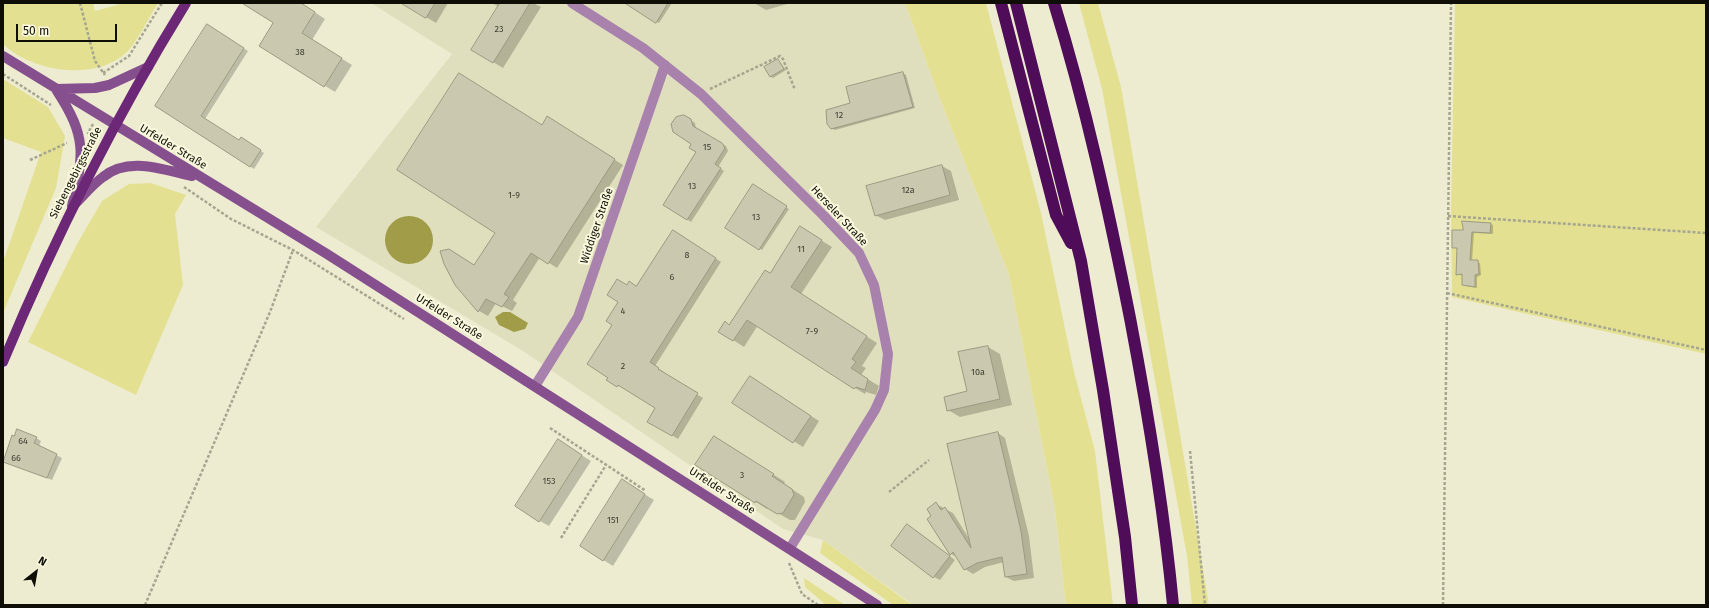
<!DOCTYPE html>
<meta charset="utf-8">
<style>
body{margin:0}
#map{position:relative;width:1709px;height:608px;overflow:hidden;background:#edecd1;font-family:"Fira Sans",sans-serif}
canvas{display:block}
.frame{position:absolute;inset:0;border:4px solid #0f0e06;pointer-events:none}
.north{position:absolute;left:16px;top:552px;width:40px;height:40px;-webkit-text-stroke:3px #faf9de;paint-order:stroke;rotate:31deg;font-size:11px;font-weight:700;line-height:16px;text-align:center;color:#0f0e06}
.north::after{content:'';display:block;margin:auto;width:14px;height:18px;background:#0f0e06;clip-path:polygon(50% 0,100% 100%,50% 72%,0 100%)}
.scale{position:absolute;left:16px;top:24px;width:101px;height:18px;box-sizing:border-box;border:2px solid #0f0e06;border-top:0;padding-left:5px;font-size:12px;line-height:14px;white-space:nowrap;color:#0f0e06;-webkit-text-stroke:3px #faf9de;paint-order:stroke}
</style>
<div id="map">
<canvas width="1709" height="608"></canvas>
<div class="frame"></div>
<div class="north">N</div>
<div class="scale">50 m</div>
</div>
<script>
const ctx = document.querySelector('canvas').getContext('2d');
ctx.lineJoin = 'round';
function paint(path, color) { ctx.fillStyle = color; ctx.fill(path, 'evenodd'); }
function strokePath(path, color, width, dash) { ctx.strokeStyle = color; ctx.lineWidth = width; ctx.lineCap = dash ? 'butt' : 'round'; ctx.setLineDash(dash || []); ctx.stroke(path); }
function drawText(font, color, halo, rows, align = 'center') {
  ctx.font = font + ' "Fira Sans",sans-serif'; ctx.lineWidth = 4; ctx.setLineDash([]); ctx.textBaseline = 'middle'; ctx.strokeStyle = halo; ctx.fillStyle = color; for (const [text, x, y, turn = 0] of rows) {
    ctx.save(); ctx.translate(x, y); ctx.rotate((+turn || 0) * Math.PI / 180); ctx.textAlign = isNaN(turn) ? turn : align; if (halo) ctx.strokeText(text, 0, 0); ctx.fillText(text, 0, 0); ctx.restore();
  }
}
paint(new Path2D(`
 M371 3H905L940 99 1009 275 1055 509 1066 605H913L823 540 783 529 523 351 316 227 452 54Z`), '#e0dfbd');
paint(new Path2D(`
 M3 3H93L95 11 124 3H158C150 16 137 42 127 52 96 82 32 72 3 44Z
 M905 3H986L1041 213 1074 372 1095 451 1113 605H1066L1055 509 1009 275 940 99Z
 M1079 3H1098L1121 87 1209 605H1192L1187 556 1102 89Z
 M1455 3H1706V354L1452 297 1451 210Z
 M3 79 48 107 65 136 56 188 3 313V262L41 152 3 138Z
 M151 183 186 195 175 214 183 285 136 395 28 342 77 244 102 201 129 184Z
 M823 540 909 603 913 605H893L820 553Z
 M804 578 845 605H826L805 587Z`), '#e4e092');
paint(new Path2D(`
 M385 240a24 24 0 1 1 48 0a24 24 0 1 1-48 0Z
 M503 312H510L528 323 525 329 514 332 499 325 495 317Z`), '#a19c47');
paint(new Path2D(`
 M244 3H301L325 19 312 40 352 65 335 92 260 46 275 22Z
 M410 3H448L436 23 426 17Z
 M492 3H533L541 7 503 68 493 62 499 7Z
 M627 3H672L659 23Z
 M754 3H791L766 10Z
 M211 27 248 51 205 119 240 142 242 139 264 153 254 169 156 106Z
 M778 60 786 70 773 78 770 76Z
 M903 73 906 75 915 108 835 130 831 128 851 104Z
 M684 116 695 123 696 129 726 146 728 151 718 167 724 171 691 222 664 204 698 152 692 144Z
 M557 123 623 165 557 268 540 257 513 300 517 303 512 311 496 303 488 316 479 311 455 284 475 266 496 232 542 126Z
 M942 166 951 171 959 200 885 220 875 215Z
 M753 186 789 209 762 250 726 228Z
 M1491 224 1493 225V234L1474 233 1472 261 1480 263 1481 275 1477 277V288L1466 286 1463 285V276L1457 274 1458 249 1453 247 1464 231Z
 M679 234 721 262 655 366 664 372 663 374 703 398 678 439 649 421 657 408 625 388 624 389 608 379 614 325 619 301 627 286 636 287Z
 M811 234 832 247 801 294 877 343 862 366 866 368 861 375 879 386 876 395 866 392 865 394 855 388 758 325 744 347 719 331 730 326 770 275Z
 M988 347 1000 354 1012 405 960 417 948 410 968 392Z
 M759 383 819 421 803 447 734 403Z
 M998 433 1005 438 1029 536 1034 578 1014 581 1006 577 1004 562 985 567 973 574 965 569 958 558 951 554 929 519 933 516 936 504 953 513 970 540Z
 M36 438 41 441 39 446 62 458 52 480 9 464Z
 M726 444 785 482 784 484 804 497 805 502 795 520H790L769 508 767 509 697 465Z
 M567 446 591 461 549 526 540 521Z
 M631 486 654 500 613 566 581 546Z
 M914 529 955 560 940 580 934 577Z`), '#0003');
const building = new Path2D(`
 M242 3H301L315 12 302 33 342 58 324 87 259 46 273 23Z
 M401 3H435L426 18Z
 M500 3H530L493 63 471 50Z
 M625 3H668L656 23Z
 M207 24 244 48 201 116 239 140 241 137 261 150 250 167 155 106Z
 M778 59 784 69 770 77 764 67Z
 M903 72 913 107 831 129 827 124 826 110 850 103 846 87Z
 M459 73 542 125 547 116 615 159 548 264 531 253 504 294 509 297 502 307 486 299 478 312 455 285 444 264 440 251 449 249 474 265 495 233 397 170Z
 M684 115 691 119 693 126 722 143 725 148 715 164 721 168 687 220 663 205 696 152 689 148 691 144 673 132 671 124 676 117Z
 M942 165 950 195 875 216 866 186Z
 M753 184 787 206 759 250 725 228Z
 M1462 221 1491 223 1490 233 1472 232 1470 260H1478L1479 274 1475 275V287L1462 285V274L1456 275 1457 248H1452V230H1463Z
 M800 226 822 240 791 287 867 336 852 359 856 362 851 368 868 379 865 390 856 387 854 389 747 320 733 341 718 332 725 321 729 325 765 270 770 273Z
 M673 230 716 258 650 362 659 368 658 369 698 393 672 436 647 422 655 408 618 385 617 387 606 380 608 378 587 364 612 325 606 321 618 302 607 295 617 279 627 285 629 281 636 286Z
 M988 346 1000 399 947 411 944 397 967 391 958 352Z
 M750 376 811 416 793 443 732 403Z
 M17 429 37 437 34 443 57 454 47 478 3 462 12 435 14 436Z
 M998 432 1021 531 1027 574 1005 577 1002 557 977 563 964 570 953 552 950 555 927 519 931 516 927 509 936 502 941 510 945 507 971 548 947 444Z
 M714 436 774 474 772 476 792 489 794 495 783 513 777 514 756 501 755 503 695 465Z
 M558 439 582 455 539 522 515 506Z
 M622 479 645 494 603 561 580 546Z
 M907 524 950 556 933 578 891 546Z`);
paint(building, '#cac9af');
strokePath(building, '#9c9b82', 1);
strokePath(new Path2D(`
 M80 3 95 61 105 75
 M103 73 129 56 162 3
 M3 74 51 105
 M710 89 780 56 783 59 795 90
 M93 124 88 133 96 138
 M30 160 67 143
 M184 187 231 219 293 250 404 319
 M1448 216 1706 233
 M1447 293 1706 350
 M550 428 646 491
 M1190 451 1205 605
 M889 492 929 460
 M561 538 606 465
 M789 563 802 594 818 605
 M145 605 270 312 293 250
 M1443 605 1451 3`), '#a6a590', 2.5, [3, 2]);
strokePath(new Path2D(`
 M572 3 643 48 701 94 823 215 859 253 874 285 888 354 884 390 875 410 790 548
 M535 386 578 317 665 65`), '#a882ad', 10);
strokePath(new Path2D(`
 M3 56 327 254 877 605
 M56 89 95 88 109 85 148 67
 M57 91C87 137 84 154 72 206
 M76 203C85 194 93 184 103 177 129 156 163 170 192 176`), '#864f8e', 10);
strokePath(new Path2D(`
 M3 362C55 237 115 118 186 3`), '#6c2877', 10);
strokePath(new Path2D(`
 M1001 3 1056 215 1071 243
 M1016 3 1081 261 1103 390 1125 537 1132 605
 M1054 3C1086 106 1109 212 1130 318 1148 413 1164 509 1173 605`), '#4f0d59', 12);
drawText('9px', '#3e3d30', null, [
 ["23",499,29],
 ["38",300,52],
 ["12",839,115],
 ["15",707,147],
 ["13",692,186],
 ["12a",908,190],
 ["1-9",514,195],
 ["13",756,217],
 ["11",801,249],
 ["8",687,255],
 ["6",672,277],
 ["4",623,311],
 ["7-9",812,331],
 ["2",623,366],
 ["10a",978,372],
 ["64",23,441],
 ["66",16,458],
 ["3",742,475],
 ["153",549,481],
 ["151",613,520]
]);
drawText('11px', '#0f0e06', '#faf9de', [
 ["Urfelder Straße",173,147,31],
 ["Siebengebirgsstraße",76,173,-63],
 ["Herseler Straße",839,216,47],
 ["Widdiger Straße",597,226,-71],
 ["Urfelder Straße",449,317,32],
 ["Urfelder Straße",722,491,33]
]);
</script>
